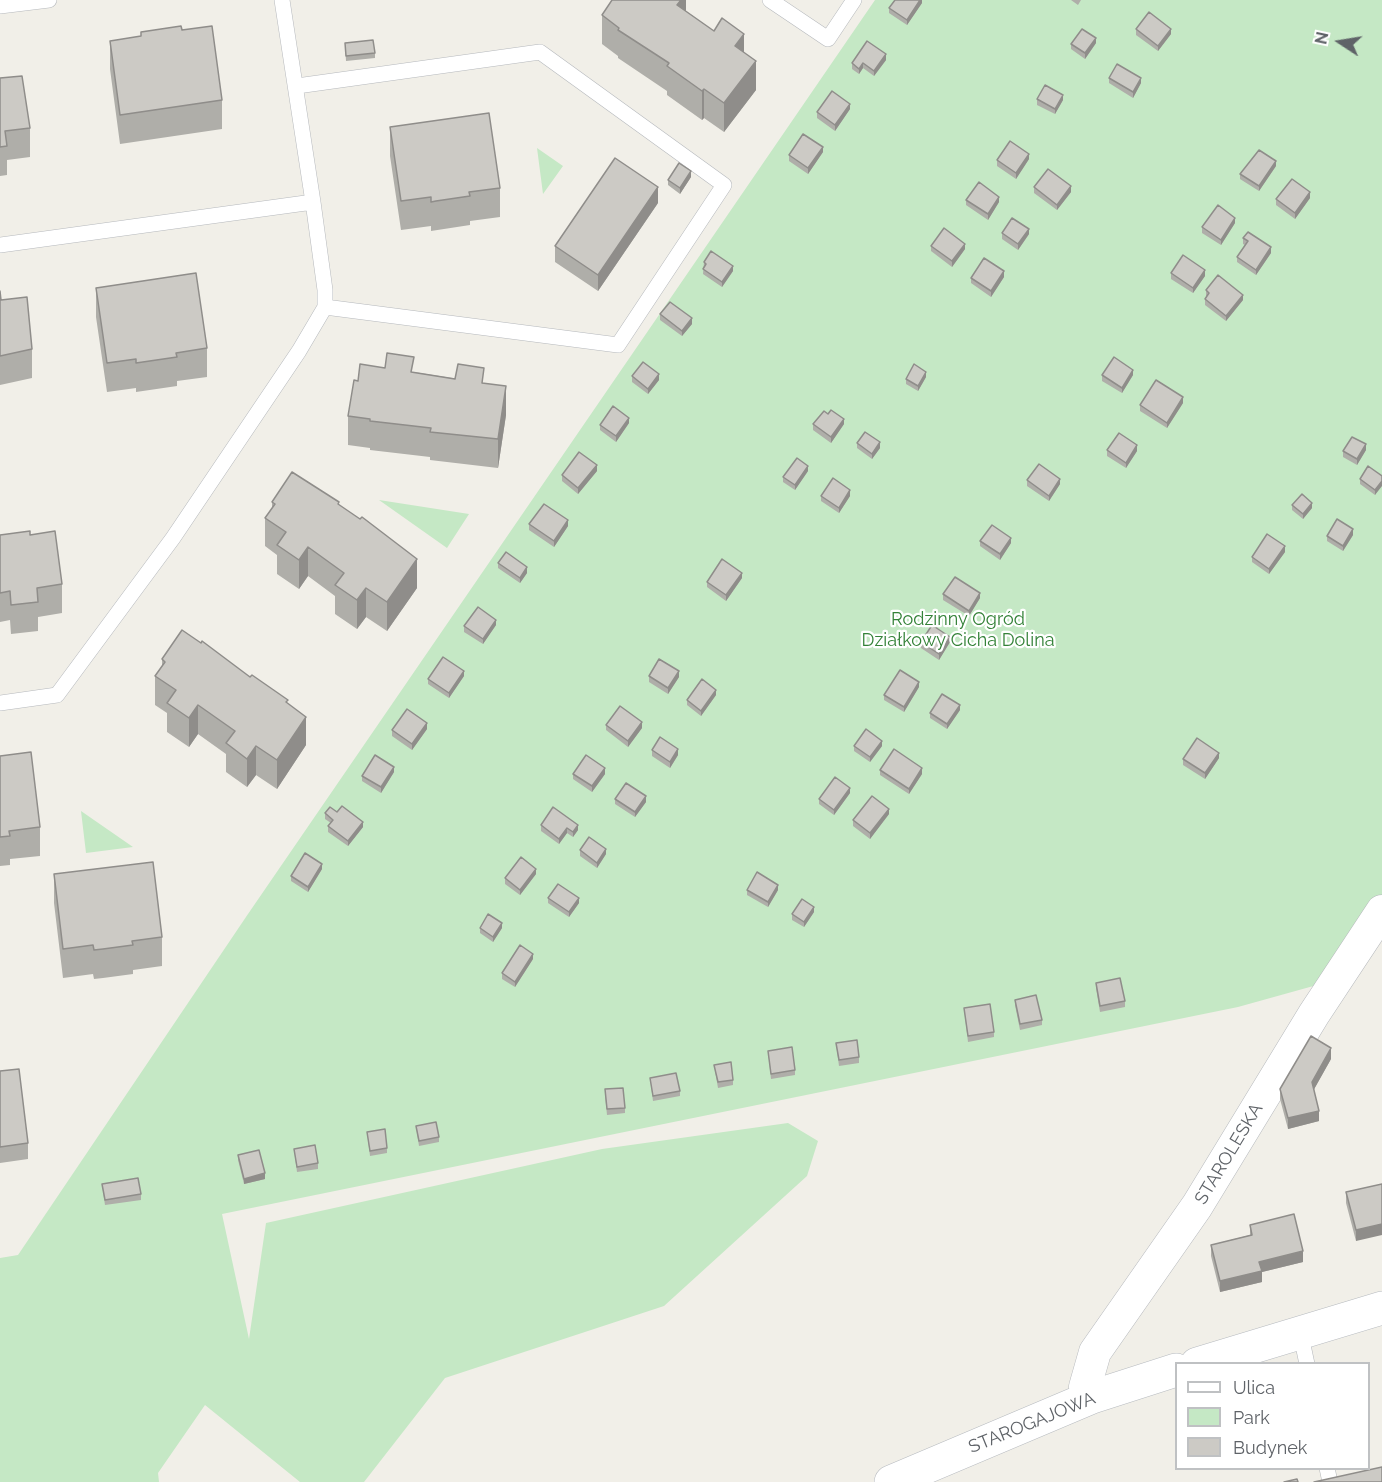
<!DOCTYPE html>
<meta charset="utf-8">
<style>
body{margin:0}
#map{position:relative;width:1382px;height:1482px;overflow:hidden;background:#f1efe8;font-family:Raleway,sans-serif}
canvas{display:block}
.legend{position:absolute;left:1175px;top:1362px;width:195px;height:108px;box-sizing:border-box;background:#fff;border:2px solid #bfc1c3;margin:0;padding:8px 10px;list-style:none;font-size:18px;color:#5f6368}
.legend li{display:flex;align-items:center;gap:12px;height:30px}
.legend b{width:30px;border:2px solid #bfc1c3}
.north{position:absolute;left:1310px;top:12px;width:60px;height:60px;-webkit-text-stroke:4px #fff;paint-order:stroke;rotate:282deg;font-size:16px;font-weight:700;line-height:24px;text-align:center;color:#5f6368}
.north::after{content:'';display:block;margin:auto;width:21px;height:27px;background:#5f6368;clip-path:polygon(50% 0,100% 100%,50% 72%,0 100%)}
</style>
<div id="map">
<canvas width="1382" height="1482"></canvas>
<ul class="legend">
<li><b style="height:8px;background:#fff"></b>Ulica</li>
<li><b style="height:16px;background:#c5e8c5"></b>Park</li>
<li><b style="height:16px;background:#cccac5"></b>Budynek</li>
</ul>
<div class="north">N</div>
</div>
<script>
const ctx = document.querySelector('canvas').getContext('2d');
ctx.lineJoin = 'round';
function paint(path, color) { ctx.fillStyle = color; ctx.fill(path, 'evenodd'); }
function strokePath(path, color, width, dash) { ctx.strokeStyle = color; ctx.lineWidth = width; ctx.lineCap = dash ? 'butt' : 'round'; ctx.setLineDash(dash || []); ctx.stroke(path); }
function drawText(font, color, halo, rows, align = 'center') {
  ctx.font = font + ' Raleway,sans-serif'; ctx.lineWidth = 4.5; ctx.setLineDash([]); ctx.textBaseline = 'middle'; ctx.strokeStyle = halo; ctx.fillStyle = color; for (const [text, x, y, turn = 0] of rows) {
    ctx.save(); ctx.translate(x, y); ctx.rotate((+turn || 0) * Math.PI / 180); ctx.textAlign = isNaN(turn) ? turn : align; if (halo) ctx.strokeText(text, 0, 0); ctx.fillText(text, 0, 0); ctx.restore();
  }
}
paint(new Path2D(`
 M875 0H1382V896L1317 985 1238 1007 222 1214 249 1339 266 1223 602 1149 788 1123 818 1141 807 1176 664 1306 445 1378 364 1482H300L205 1405 158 1473 159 1482H0V1258L18 1255 248 914Z
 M537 148 563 166 543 194Z
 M379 500 469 514 447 548Z
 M81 811 133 847 86 853Z`), '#c5e8c5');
const lane = new Path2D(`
 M770 0 828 39 854 0
 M0 6 49 0
 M297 86 540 52 724 185 618 345 325 307
 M0 245 313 202
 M0 703 57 695 173 538 299 351 325 307V290L313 202 282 0
 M1300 1331 1307 1364
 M1327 1468 1330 1482`);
const street = new Path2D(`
 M1092 1397 1085 1387 1095 1352 1197 1206 1314 1014 1382 911`);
const secondary = new Path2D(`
 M1197 1364 1382 1308
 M891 1482 1092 1397 1176 1370`);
strokePath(lane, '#b5b8bc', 16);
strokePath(street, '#b5b8bc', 33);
strokePath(secondary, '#b6babf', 34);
strokePath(lane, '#fff', 15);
strokePath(street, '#fff', 32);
strokePath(secondary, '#fff', 33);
paint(new Path2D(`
 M686 0V11L744 53 756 90 724 132 704 118 702 120 667 95V91L618 58V56L602 44V15Z
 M922 0V3L907 25 889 13V8Z
 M1071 0H1081L1078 5Z
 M1136 29 1171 34 1158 51 1136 35Z
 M110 41 222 100V129L120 144 110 69Z
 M345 43 375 53V58L346 61Z
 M1096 43 1085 59 1071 49V44Z
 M886 60 874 76 863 68 859 74 852 69V63Z
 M0 78 30 128V157L7 160V175L0 176Z
 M1109 78 1141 83 1133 98 1109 83Z
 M1037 99 1063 100 1055 114 1037 105Z
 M850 109 835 131 817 118V112Z
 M390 127 500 188V217L470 221V225L431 231V226L401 230 390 156Z
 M823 152 808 174 789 161V155Z
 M1029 159 1016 179 997 166V160Z
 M1276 166 1259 191 1240 179V174Z
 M691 177 680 194 668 185V180Z
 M1034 187 1071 192 1057 210 1034 193Z
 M1310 198 1295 219 1276 205V199Z
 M966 200 999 202 988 220 966 205Z
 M658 203 598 291 555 262V246Z
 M1235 223 1221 245 1202 233V227Z
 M1002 233 1029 234 1018 250 1002 239Z
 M1243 238 1271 253 1256 275 1237 262V257L1245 245 1243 244Z
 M931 246 965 249 952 267 931 251Z
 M704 262 733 271 722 287 703 274Z
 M1171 273 1205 276 1193 293 1171 279Z
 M1004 277 991 297 971 283V278Z
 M96 288 207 348V377L177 381V386L136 392V388L107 392 96 317Z
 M1206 290 1243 300 1226 321 1205 305V299L1207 296H1206Z
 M0 291 1 300 32 349V378L0 385Z
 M660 314 692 324 682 336 660 320Z
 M414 372 484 383 506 415 498 468 430 460V457L370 450V448L348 445V416L358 381Z
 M1102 375H1133L1122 393 1102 381Z
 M632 376 659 380 648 394 632 382Z
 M926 377 918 391 906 384V379Z
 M1183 403 1167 428 1140 411V405Z
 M828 414 844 424 831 443 813 430V424Z
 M629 423 616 442 600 430V425Z
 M857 443 880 448 872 459 857 448Z
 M1107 450 1137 451 1126 468 1107 456Z
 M1366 450 1357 465 1343 457V451Z
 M597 471 578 494 562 481V475Z
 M808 471 795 490 783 482V477Z
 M1382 476 1375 495 1360 484V479Z
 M1027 480 1060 484 1049 501 1027 486Z
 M821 496H850L839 513 821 501Z
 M272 502 339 505 417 588 387 631 366 617 357 629 335 614V596L308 576 299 589 277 574V555L265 546V518L272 508Z
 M1292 505 1312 508 1303 519 1292 510Z
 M529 524 568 526 554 547 529 530Z
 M0 535H30L62 584V613L38 617V631L11 634 10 620 0 622Z
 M1353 535 1343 551 1327 541V536Z
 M980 541 1011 543 1000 560 980 546Z
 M1285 552 1269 574 1252 562V557Z
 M498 563 527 573 520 583 498 568Z
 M742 578 726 601 707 587V582Z
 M943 594 980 598 969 616 943 600Z
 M496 625 483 644 464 632V626Z
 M921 642H950L939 660 921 648Z
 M162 659 250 677 288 704 306 745 277 789 256 775 247 787 226 772V754L198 734 189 747 167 732V713L155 705V676L162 667Z
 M464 676 449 698 428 684V679Z
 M649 676 679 677 668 694 649 682Z
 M919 687 904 712 884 700V695Z
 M716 695 701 716 687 705V700Z
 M960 710 947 729 930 718V713Z
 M606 725 642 728 628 747 606 730Z
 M427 729 412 750 392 736V730Z
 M854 746H882L870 762 854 751Z
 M652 750 678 755 670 768 652 756Z
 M0 756 40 827V856L10 859V865L0 866Z
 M1219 758 1205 779 1183 765V759Z
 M880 770 922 774 909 794 880 775Z
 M394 772 381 793 362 781V776Z
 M573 774H605L592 792 573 779Z
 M850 793 834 815 819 804V799Z
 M615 799 646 802 635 817 615 804Z
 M337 812 363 827 348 846 328 832V826L331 823 325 819V813Z
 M889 814 870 839 853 826V820Z
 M541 825H578V830L573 837 567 833 559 844 541 831Z
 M580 850 606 854 597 868 580 856Z
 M322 869 308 892 291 881V876Z
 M54 874 162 937V966L133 970V974L103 978 94 979 93 974 63 978 54 903Z
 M536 874 520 895 505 884V878Z
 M747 890H778L768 907 747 895Z
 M548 898 579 903 569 917 548 903Z
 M814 912 804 927 792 920V914Z
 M480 928H502L493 942 480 933Z
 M533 959 515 987 502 979V973Z
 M1096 983 1125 1001V1007L1100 1012 1096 988Z
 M1015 1000 1042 1020V1025L1020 1030 1015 1005Z
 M964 1008 994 1032V1037L968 1042Z
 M836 1043 859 1057V1063L839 1066Z
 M768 1051 795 1070V1075L771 1079Z
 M1331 1059 1314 1089 1319 1121 1288 1129 1280 1099V1089Z
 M714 1065 733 1080V1085L718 1088Z
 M0 1071 28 1143V1159L0 1163Z
 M650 1078 680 1091V1096L653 1101Z
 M605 1095 625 1108V1113L607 1115Z
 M416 1126 439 1137V1142L419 1146Z
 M367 1132 387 1148V1153L370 1156Z
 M294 1149 318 1163V1169L297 1172Z
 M238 1155 265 1179 244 1184 238 1160Z
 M102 1184 141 1194V1200L105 1205Z
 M1382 1184 1356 1241 1346 1203V1192Z
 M1250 1225 1303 1262 1262 1272V1282L1220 1292 1211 1256V1245L1250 1235Z`), '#afaea9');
paint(new Path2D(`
 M681 0H686V21L677 5Z
 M920 0H922V3L907 25V20Z
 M1171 29V34L1158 51V46Z
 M744 34V63L735 46Z
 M1096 38V43L1085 59V53Z
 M886 54V60L874 76V71Z
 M756 61V90L724 132V103Z
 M863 63V68L859 74V69Z
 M1141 78V83L1133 98V92Z
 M704 89V118L702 120V91Z
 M1063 95V100L1055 114V109Z
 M850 104V109L835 131V125Z
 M823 147V152L808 174V168Z
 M1029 154V159L1016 179V173Z
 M1276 161V166L1259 191V186Z
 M691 171V177L680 194V188Z
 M1071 186V192L1057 210V205Z
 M658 187V203L598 291V275Z
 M1310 192V198L1295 219V213Z
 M999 197V202L988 220V214Z
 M1235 218V223L1221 245V240Z
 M1029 229V234L1018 250V244Z
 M965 244V249L952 267V261Z
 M1271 247V253L1256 275V270Z
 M733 266V271L722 287V282Z
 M1205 270V276L1193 293V288Z
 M1004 271V277L991 297V291Z
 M1243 295V300L1226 321V316Z
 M692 318V324L682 336V331Z
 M1133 370V375L1122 393V388Z
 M926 372V377L918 391V386Z
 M659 374V380L648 394V389Z
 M506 386V415L498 468V439Z
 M1183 397V403L1167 428V423Z
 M629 418V423L616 442V436Z
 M844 419V424L831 443V437Z
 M880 442V448L872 459V454Z
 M1366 444V450L1357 465V459Z
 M1137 445V451L1126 468V463Z
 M597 465V471L578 494V488Z
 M808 466V471L795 490V485Z
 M1060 479V484L1049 501V496Z
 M1382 481V486L1375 495V490Z
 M850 490V496L839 513V508Z
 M1312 503V508L1303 519V514Z
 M568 520V526L554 547V541Z
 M1353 529V535L1343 551V546Z
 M1011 538V543L1000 560V554Z
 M1285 546V552L1269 574V569Z
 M308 547V576L299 589V560Z
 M417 559V588L387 631V602Z
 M527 567V573L520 583V578Z
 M742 573V578L726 601V595Z
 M366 588V617L357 629V600Z
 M980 593V598L969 616V611Z
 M496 620V625L483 644V639Z
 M950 637V642L939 660V654Z
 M464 671V676L449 698V693Z
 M679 671V677L668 694V688Z
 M919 682V687L904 712V707Z
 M716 690V695L701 716V711Z
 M198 705V734L189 747V718Z
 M960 705V710L947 729V724Z
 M306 717V745L277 789V760Z
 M642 722V728L628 747V741Z
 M427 723V729L412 750V744Z
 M882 741V746L870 762V757Z
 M256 746V775L247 787V759Z
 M678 749V755L670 768V762Z
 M1219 753V758L1205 779V773Z
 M394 767V772L381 793V787Z
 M605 768V774L592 792V786Z
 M922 768V774L909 794V789Z
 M850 788V793L834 815V810Z
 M646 796V802L635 817V812Z
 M889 809V814L870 839V833Z
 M363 822V827L348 846V841Z
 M578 825V830L573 837V832Z
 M567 828V833L559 844V839Z
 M606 849V854L597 868V863Z
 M322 864V869L308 892V887Z
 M536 869V874L520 895V890Z
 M778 885V890L768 907V902Z
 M579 898V903L569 917V912Z
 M814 907V912L804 927V922Z
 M502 923V928L493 942V937Z
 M533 954V959L515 987V982Z
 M1331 1048V1059L1312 1093V1082Z
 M1319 1111V1121L1288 1129V1118Z
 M265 1173V1179L244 1184V1179Z
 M1382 1224V1235L1356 1241V1230Z
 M1303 1251V1262L1262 1272V1282L1220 1292V1281L1259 1262Z`), '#8f8d8a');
const building = new Path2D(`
 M612 0H681L677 5 714 31 722 18 744 34 735 46 756 61 724 103 704 89 702 91 667 66 669 63 618 30 619 28 602 15Z
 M895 0H920L907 20 889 8Z
 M1149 12 1171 29 1158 46 1136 29Z
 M181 26 182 30 212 26 222 100 120 115 110 41 141 36V32Z
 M1082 29 1096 38 1085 53 1071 44Z
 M373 40 375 53 346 56 345 43Z
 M867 41 886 54 874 71 863 63 859 69 852 63Z
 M1117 64 1141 78 1133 92 1109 78Z
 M22 76 30 128 5 131 7 146 0 147V78Z
 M1045 85 1063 95 1055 109 1037 99Z
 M832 91 850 104 835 125 817 112Z
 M489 113 500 188 469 192 470 196 436 201 431 202V197L401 201 390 127Z
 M803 134 823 147 808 168 789 155Z
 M1010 141 1029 154 1016 173 997 160Z
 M1259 150 1276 161 1259 186 1240 174Z
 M615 158 658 187 598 275 555 246Z
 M679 163 691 171 680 188 668 180Z
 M1048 169 1071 186 1057 205 1034 187Z
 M1292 179 1310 192 1295 213 1276 199Z
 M979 182 999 197 988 214 966 200Z
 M1218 205 1235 218 1221 240 1202 227Z
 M1012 218 1029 229 1018 244 1002 233Z
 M944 228 965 244 952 261 931 246Z
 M1248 232 1271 247 1256 270 1237 257 1248 241 1243 238Z
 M711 251 733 266 722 282 703 269 706 264 704 262Z
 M1183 255 1205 270 1193 288 1171 273Z
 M984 258 1004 271 991 291 971 278Z
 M196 273 207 348 176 353 177 357 136 363V359L107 363 96 288Z
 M1218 275 1243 295 1226 316 1205 299 1209 293 1206 290Z
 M0 291 1 300 27 297 32 349 0 356Z
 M670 302 692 318 682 331 660 314Z
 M387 353 414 357 411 372 455 379 458 364 484 368 482 383 506 386 498 439 430 432 431 428 370 421V419L348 416 354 380 358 381 360 364 385 368Z
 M1114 357 1133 370 1122 388 1102 375Z
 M643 362 659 374 648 389 632 376Z
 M914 364 926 372 918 386 906 379Z
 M1156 380 1183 397 1167 423 1140 405Z
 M613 406 629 418 616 436 600 425Z
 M831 410 844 419 831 437 813 424 824 411 828 414Z
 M865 432 880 442 872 454 857 443Z
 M1119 433 1137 445 1126 463 1107 450Z
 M1352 437 1366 444 1357 459 1343 451Z
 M579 452 597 465 578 488 562 475Z
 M797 458 808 466 795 485 783 477Z
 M1039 464 1060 479 1049 496 1027 480Z
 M1368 466 1382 476V481L1375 490 1360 479Z
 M292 472 339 502 338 504 360 519 362 517 417 559 387 602 366 588 357 600 335 585 344 573 308 547 299 560 277 545 286 532 265 518 275 504 272 502Z
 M833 478 850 490 839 508 821 496Z
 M1302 494 1312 503 1303 514 1292 505Z
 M544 504 568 520 554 541 529 524Z
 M1337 519 1353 529 1343 546 1327 536Z
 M992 525 1011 538 1000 554 980 541Z
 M30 531V535L55 531 62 584 37 588 38 602 11 605 10 591 0 593V535Z
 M1267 534 1285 546 1269 569 1252 557Z
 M506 552 527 567 520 578 498 563Z
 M722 559 742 573 726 595 707 582Z
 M955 577 980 593 969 611 943 594Z
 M478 607 496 620 483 639 464 626Z
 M932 625 950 637 939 654 921 642Z
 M182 630 201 643 202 641 250 677 252 675 288 700 286 702 306 717 277 760 256 746 247 759 226 743 235 731 198 705 189 718 167 703 176 690 155 676 165 662 162 659Z
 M443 657 464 671 449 693 428 679Z
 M659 659 679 671 668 688 649 676Z
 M900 670 919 682 904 707 884 695Z
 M702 679 716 690 701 711 687 700Z
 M942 694 960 705 947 724 930 713Z
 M620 706 642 722 628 741 606 725Z
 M407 709 427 723 412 744 392 730Z
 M866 729 882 741 870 757 854 746Z
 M660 737 678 749 670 762 652 750Z
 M1197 738 1219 753 1205 773 1183 759Z
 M894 749 922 768 909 789 880 770Z
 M31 752 40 827 9 831 10 836 0 837V756Z
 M375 755 394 767 381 787 362 776Z
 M586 755 605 768 592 786 573 774Z
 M835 777 850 788 834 810 819 799Z
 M626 783 646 796 635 812 615 799Z
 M872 796 889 809 870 833 853 820Z
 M342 806 363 822 348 841 328 826 333 820 325 813 330 807 337 812Z
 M553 807 578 825 573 832 567 828 559 839 541 825Z
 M589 837 606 849 597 863 580 850Z
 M305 853 322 864 308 887 291 876Z
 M521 857 536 869 520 890 505 878Z
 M153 862 162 937 132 941 133 945 103 949 94 950 93 945 63 949 54 874Z
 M757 872 778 885 768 902 747 890Z
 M558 884 579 898 569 912 548 898Z
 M802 899 814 907 804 922 792 914Z
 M488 914 502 923 493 937 480 928Z
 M520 945 533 954 515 982 502 973Z
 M1120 978 1125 1001 1100 1006 1096 983Z
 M1036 995 1042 1020 1020 1024 1015 1000Z
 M990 1004 994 1032 968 1036 964 1008Z
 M1311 1036 1331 1048 1312 1082 1319 1111 1288 1118 1280 1089Z
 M857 1040 859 1057 839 1060 836 1043Z
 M792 1047 795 1070 771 1074 768 1051Z
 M731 1062 733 1080 718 1082 714 1065Z
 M19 1069 28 1143 0 1147V1071Z
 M676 1073 680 1091 653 1096 650 1078Z
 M623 1088 625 1108 607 1109 605 1089Z
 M436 1122 439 1137 419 1141 416 1126Z
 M385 1129 387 1148 370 1151 367 1132Z
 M315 1145 318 1163 297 1167 294 1149Z
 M259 1150 265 1173 244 1179 238 1155Z
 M138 1178 141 1194 105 1200 102 1184Z
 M1382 1184V1224L1356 1230 1346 1192Z
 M1294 1214 1303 1251 1259 1262 1262 1271 1220 1281 1211 1245 1252 1235 1250 1225Z
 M1382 1467V1482H1314Z
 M1297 1479 1298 1482H1284Z`);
paint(building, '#cccac5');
strokePath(building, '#8f8d8a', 1.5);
drawText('18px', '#348238', '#fff', [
 ["Rodzinny Ogród",958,620],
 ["Działkowy Cicha Dolina",958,641]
]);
drawText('18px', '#5f6368', '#fff', [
 ["STAROLESKA",1229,1154,-59],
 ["STAROGAJOWA",1032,1423,-22]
]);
</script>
